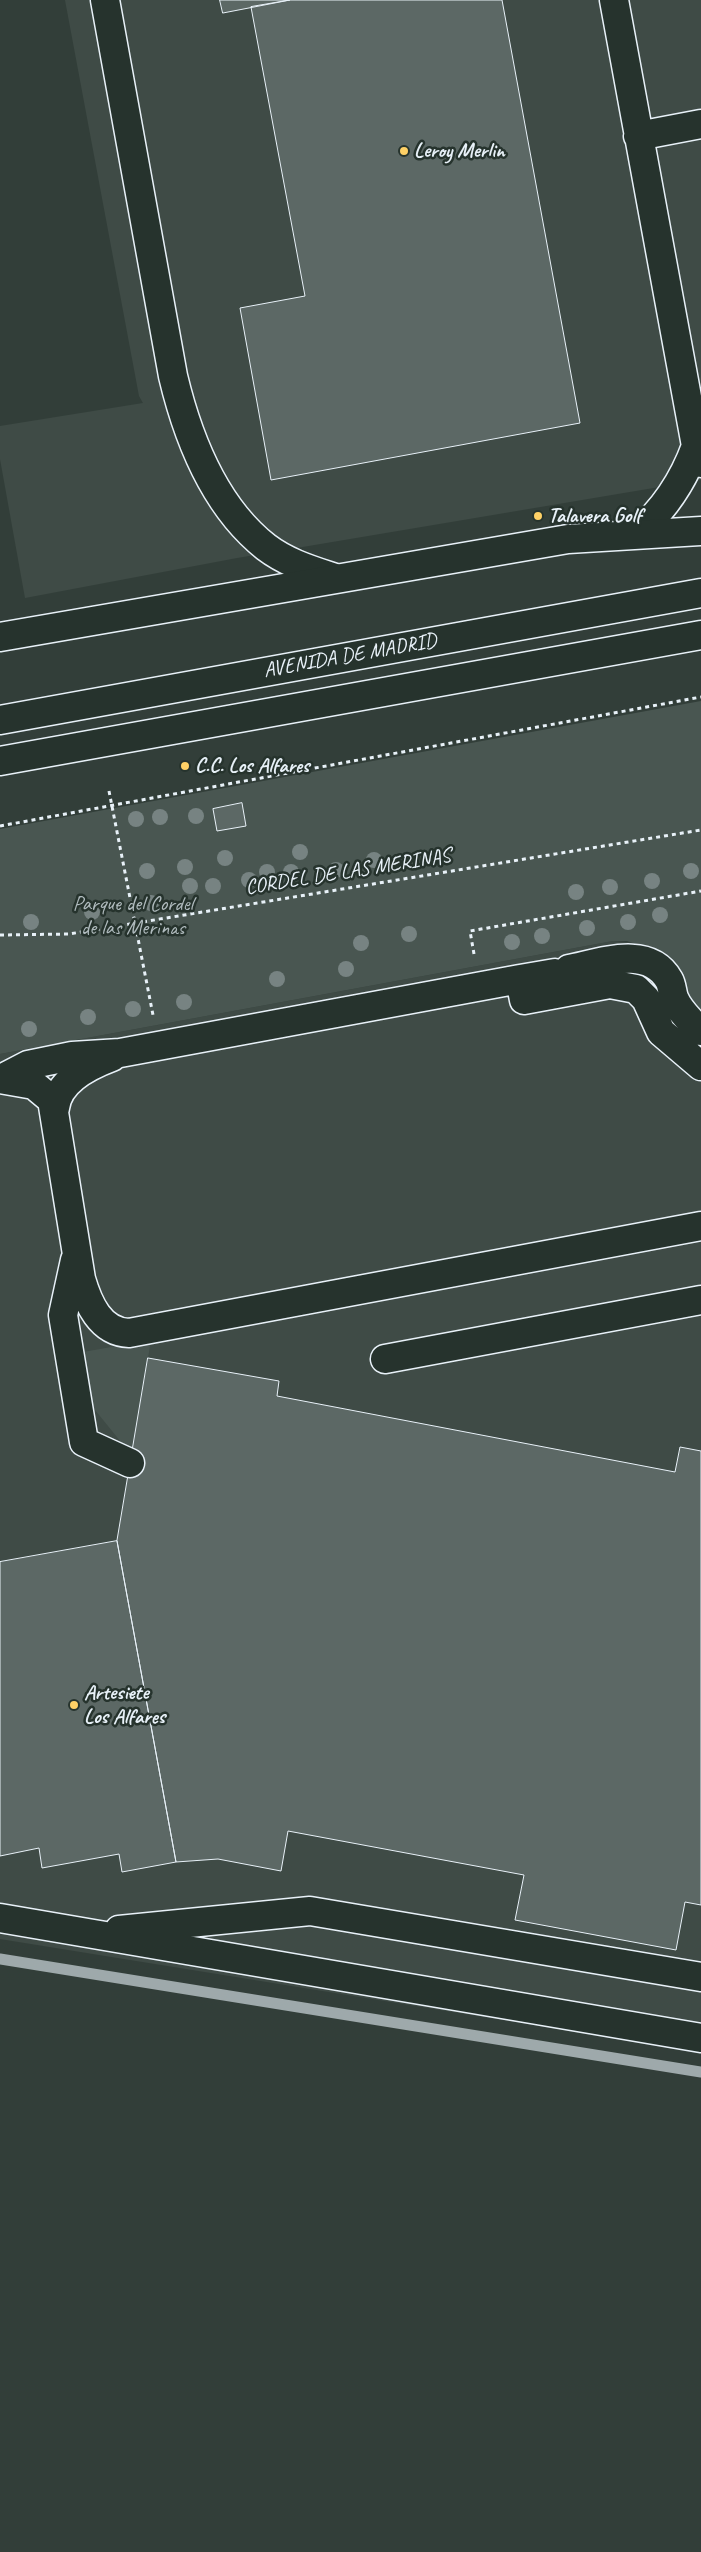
<!DOCTYPE html>
<style>
body{margin:0}
canvas{display:block;background:#323e39}
</style>
<canvas width="701" height="2552"></canvas>
<script>
const ctx = document.querySelector('canvas').getContext('2d');
ctx.lineJoin = 'round';
function paint(path, color) { ctx.fillStyle = color; ctx.fill(path, 'evenodd'); }
function strokePath(path, color, width, dash) { ctx.strokeStyle = color; ctx.lineWidth = width; ctx.lineCap = dash ? 'butt' : 'round'; ctx.setLineDash(dash || []); ctx.stroke(path); }
function drawText(font, color, halo, rows, align = 'center') {
  ctx.font = font + ' Caveat,sans-serif'; ctx.lineWidth = 5; ctx.setLineDash([]); ctx.textBaseline = 'middle'; ctx.strokeStyle = halo; ctx.fillStyle = color; for (const [text, x, y, turn = 0] of rows) {
    ctx.save(); ctx.translate(x, y); ctx.rotate((+turn || 0) * Math.PI / 180); ctx.textAlign = isNaN(turn) ? turn : align; if (halo) ctx.strokeText(text, 0, 0); ctx.fillText(text, 0, 0); ctx.restore();
  }
}
paint(new Path2D(`
 M65 0H701V480L237 558 25 598 0 459V426L143 403 139 396Z
 M613 941 638 943 673 967 701 1015V2052L0 1939V1054Z`), '#3f4b46');
paint(new Path2D(`
 M701 701V1015L689 998 685 987 648 948 627 941H613L0 1054V829Z
 M151 1340 133 1448 125 1447 91 1405 83 1352Z`), '#495651');
strokePath(new Path2D(`
 M0 1959 701 2072`), '#9ea9ab', 11);
const building = new Path2D(`
 M220 0H290L223 13Z
 M290 0H502L580 423 271 480 240 308 305 296 251 7Z
 M242 803 246 826 217 831 213 809Z
 M148 1358 279 1381 277 1396 675 1472 680 1447 701 1451V1905L685 1902 676 1950 515 1920 524 1875 288 1831 281 1871 218 1859 176 1862 117 1541Z
 M117 1541 176 1862 122 1872 119 1854 42 1868 39 1848 0 1856V1562Z`);
paint(building, '#5c6865');
strokePath(building, '#e8f1f8', 1);
const minor = new Path2D(`
 M105 0 173 376C188 439 214 506 266 547 287 563 311 570 335 578
 M614 0 696 446 701 463
 M638 136 701 124
 M636 534C664 510 683 482 696 446
 M569 969C600 963 649 944 669 980 672 985 672 992 674 998 679 1010 691 1022 701 1031
 M520 979 555 973
 M0 1079 34 1085 52 1100 81 1279C88 1303 100 1332 129 1333L701 1226
 M1 1079 28 1065 72 1056 120 1053 520 979 524 1000 610 984 636 989 646 999 661 1032 701 1066
 M55 1108C58 1081 88 1066 112 1057
 M75 1260 63 1315 84 1442 130 1463
 M385 1359 701 1300
 M0 1918 701 2038
 M119 1930 310 1911 701 1977`);
const major = new Path2D(`
 M0 637 568 539 701 531
 M0 720 701 593
 M0 761 701 635`);
strokePath(minor, '#e8f1f8', 31);
strokePath(major, '#e8f1f8', 31);
strokePath(new Path2D(`
 M109 791 153 1015
 M0 826 701 697
 M0 935 69 934 701 830
 M474 954 470 931 701 891`), '#e8f1f8', 3, [4, 4]);
strokePath(minor, '#26332d', 28);
strokePath(major, '#26332d', 28);
ctx.fillStyle = '#778382';
for (const [x, y] of [
 [196,816],
 [160,817],
 [136,819],
 [300,852],
 [225,858],
 [374,860],
 [185,867],
 [336,870],
 [147,871],
 [691,871],
 [267,872],
 [291,872],
 [249,880],
 [652,881],
 [190,886],
 [213,886],
 [610,887],
 [576,892],
 [151,903],
 [92,912],
 [660,915],
 [31,922],
 [628,922],
 [587,928],
 [409,934],
 [542,936],
 [512,942],
 [361,943],
 [346,969],
 [277,979],
 [184,1002],
 [133,1009],
 [88,1017],
 [29,1029]
]) { ctx.beginPath(); ctx.arc(x, y, 8, 0, 2 * Math.PI); ctx.fill(); }
for (const [x, y, r, color] of [
 [404,151,5,"#ffd166"],
 [538,516,5,"#ffd166"],
 [185,766,5,"#ffd166"],
 [74,1705,5,"#ffd166"]
]) { const dot = new Path2D(); dot.arc(x, y, r, 0, 2 * Math.PI); ctx.fillStyle = color; ctx.fill(dot); strokePath(dot, '#26332d', 2); }
drawText('bold 21px', '#e8f1f8', '#26332d', [
 ["Leroy Merlin",414,151],
 ["Talavera Golf",548,516],
 ["C.C. Los Alfares",195,766],
 ["Artesiete",84,1693],
 ["Los Alfares",84,1717]
], 'left');
drawText('21px', '#e8f1f8', '#26332d', [
 ["AVENIDA DE MADRID",350,656,-10],
 ["CORDEL DE LAS MERINAS",348,872,-9]
]);
drawText('21px', '#b0bbbe', '#26332d', [
 ["Parque del Cordel",133,904],
 ["de las Merinas",133,928]
]);
</script>
